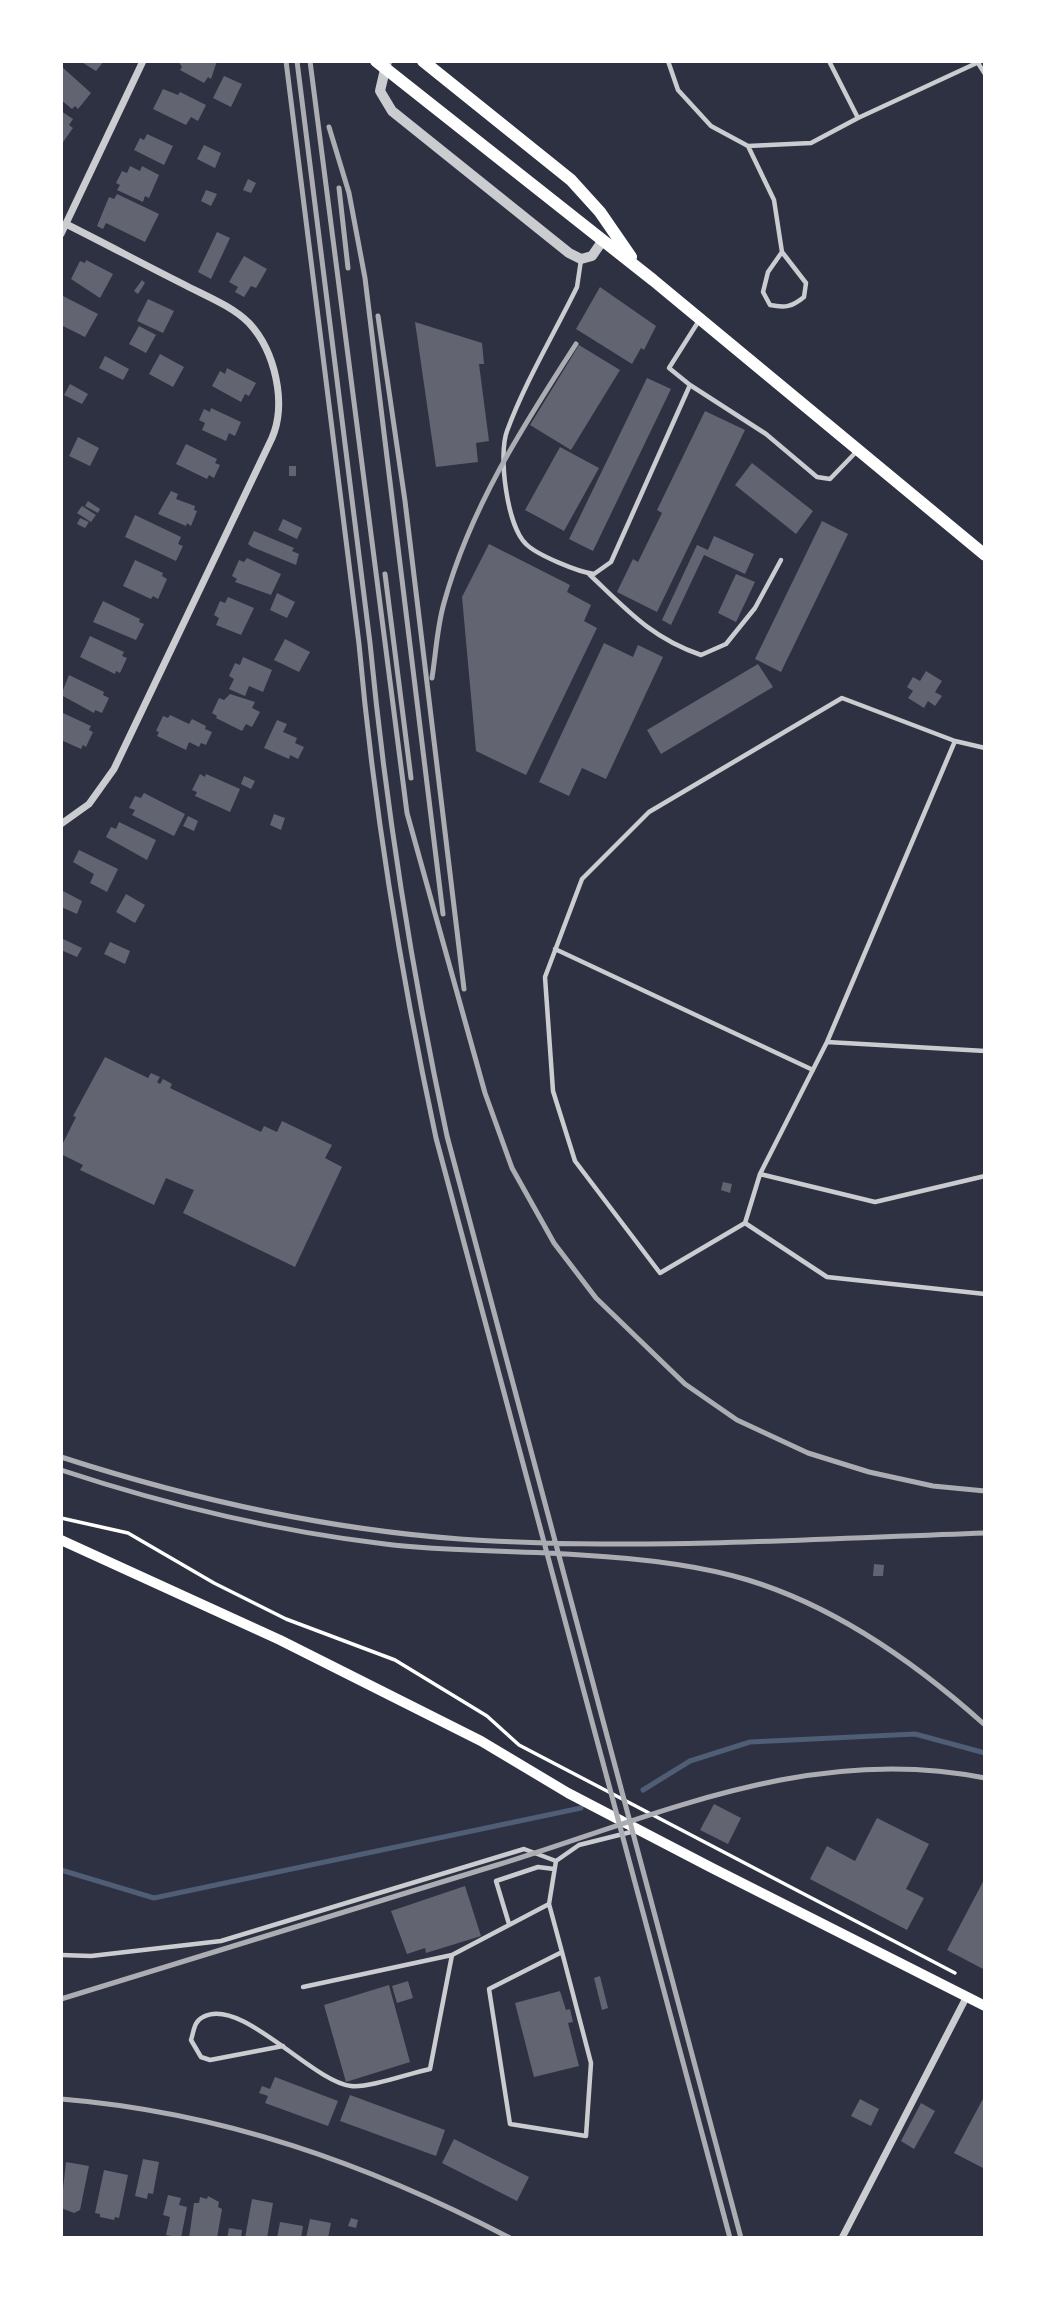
<!DOCTYPE html>
<style>
body{margin:0}
#map{position:relative;width:1046px;height:2299px;overflow:hidden;background:#2d3142;font-family:"Noto Serif",serif}
canvas{display:block}
.frame{position:absolute;inset:0;border:63px solid #fff;pointer-events:none}
</style>
<div id="map">
<canvas width="1046" height="2299"></canvas>
<div class="frame"></div>
</div>
<script>
const ctx = document.querySelector('canvas').getContext('2d');
ctx.lineJoin = 'round';
function strokePath(path, color, width, dash) { ctx.strokeStyle = color; ctx.lineWidth = width; ctx.lineCap = dash ? 'butt' : 'round'; ctx.setLineDash(dash || []); ctx.stroke(path); }
function paint(path, color) { ctx.fillStyle = color; ctx.fill(path, 'evenodd'); }
strokePath(new Path2D(`
 M643 1790 690 1761 750 1742 915 1734 985 1753
 M61 1870 154 1898 581 1808`), '#4f5d75', 5);
paint(new Path2D(`
 M80 61H104L96 71Z
 M178 61H217L211 79 208 77 204 83 180 70 182 67Z
 M61 66 91 93 78 109 75 106 72 109 61 100Z
 M224 76 242 84 231 107 213 98Z
 M163 89 178 95 180 92 206 105 198 121 191 117 186 125 153 109Z
 M61 111 73 119 69 125 73 128 61 145Z
 M147 134 173 146 164 165 134 150 140 138 144 140Z
 M204 145 221 153 215 168 197 159Z
 M130 166 140 171 142 166 159 175 149 198 145 196 143 202 117 190 120 185 116 183 122 171 127 173Z
 M248 179 256 183 251 193 243 190Z
 M206 190 217 194 211 206 201 201Z
 M117 194 159 214 145 242 106 223 103 229 97 226 109 197 114 199Z
 M217 232 230 238 211 279 198 272Z
 M244 256 267 269 256 288 251 286 244 297 235 292 238 287 229 282Z
 M86 260 113 274 100 298 71 279 80 261 85 263Z
 M142 280 145 283 138 294 134 291Z
 M600 287 656 326 644 350 641 348 632 364 576 329Z
 M63 296 98 314 85 337 61 325Z
 M148 299 174 311 163 333 137 321Z
 M415 322 482 343 484 364H479L489 441 476 443 478 462 436 467Z
 M139 326 156 335 146 353 129 344Z
 M579 345 620 370 571 450 530 425Z
 M160 354 184 367 173 387 149 374Z
 M105 356 129 369 123 380 99 368Z
 M227 368 256 383 249 396 245 394 241 402 212 386 220 371 225 374Z
 M647 378 671 389 593 551 569 539Z
 M70 384 88 394 82 404 64 395Z
 M211 408 241 422 235 436 229 433 226 441 202 430 205 423 199 420 204 409 210 412Z
 M705 411 745 430 657 612 617 592 633 559 638 562 662 513 657 510Z
 M78 437 99 448 90 466 69 456Z
 M186 444 217 459 215 463 220 465 214 478 209 475 207 479 176 464Z
 M560 447 599 468 564 531 525 510Z
 M752 463 813 511 796 534 735 485Z
 M289 466H296V476H289Z
 M171 491 178 494 176 499 195 506 194 510 197 511 191 526 187 523 186 526 158 514Z
 M88 501 100 509 98 513 85 506Z
 M82 506 96 515 91 522 77 513Z
 M135 515 181 537 178 544 183 546 176 561 125 537Z
 M80 518 89 522 85 528 77 524Z
 M283 519 302 528 297 539 278 530Z
 M822 521 848 534 781 672 755 659Z
 M254 531 294 548 292 551 299 554 296 565 252 547 248 544Z
 M714 536 754 554 745 574 704 555 671 625 662 620 697 545 708 550Z
 M489 544 570 585 567 592 591 605 584 621 597 628 526 775 476 751 462 597Z
 M247 558 281 574 271 595 235 582 237 579 232 576 239 560 244 562Z
 M135 560 163 573 162 576 167 579 158 599 153 596 151 599 123 586Z
 M736 574 755 582 736 622 718 613Z
 M277 593 295 602 287 618 270 610Z
 M228 597 254 608 241 635 216 625 219 618 214 615 220 601 225 603Z
 M103 601 140 619 139 622 144 624 136 640 93 622Z
 M90 636 124 652 122 656 127 658 120 673 116 671 115 674 80 657Z
 M285 639 310 652 299 672 274 660Z
 M604 643 633 657 638 645 663 657 606 779 582 768 569 796 539 782Z
 M243 657 272 670 263 692 249 686 245 696 229 689 234 679 229 676 235 663 240 665Z
 M758 664 773 687 661 754 647 730Z
 M926 671 942 681 935 692 942 696 935 706 928 701 924 708 908 698 913 691 907 687 913 677 920 681Z
 M69 675 104 692 103 695 109 698 102 713 95 710 94 713 61 695Z
 M230 694 255 702 252 708 260 712 252 727 246 724 242 731 216 718 217 716 212 713 219 698 224 700Z
 M63 713 91 726 89 730 93 732 86 747 83 745 81 749 61 740Z
 M170 715 189 724 192 719 206 726 205 729 212 732 206 745 201 743 199 747 189 742 186 750 157 736 159 732 156 731 163 716 168 718Z
 M277 720 287 724 283 732 297 738 295 743 304 747 298 759 290 755 289 759 264 748Z
 M200 774 205 777 206 774 240 789 230 812 195 796 197 792 192 790Z
 M244 776 255 781 251 789 241 784Z
 M144 793 185 814 174 836 132 815 135 810 129 808 135 796 141 798Z
 M274 814 285 818 281 830 270 825Z
 M188 816 198 821 194 831 183 826Z
 M119 822 156 840 147 860 106 837 111 827 116 829Z
 M79 850 118 869 107 892 90 883 94 874 73 862Z
 M61 890 82 901 77 914 61 907Z
 M126 894 145 905 135 923 116 912Z
 M61 938 82 948 77 957 61 950Z
 M110 942 130 951 125 964 104 954Z
 M105 1057 148 1078 151 1073 160 1077 157 1082 160 1084 163 1079 172 1084 170 1088 261 1132 264 1126 277 1132 282 1121 332 1145 325 1158 342 1167 295 1267 183 1213 194 1190 191 1189 166 1178 154 1205 80 1170 83 1165 61 1154V1147L76 1117 73 1116Z
 M723 1182 732 1184 730 1193 721 1190Z
 M874 1564 884 1565 883 1576H873Z
 M714 1804 741 1818 728 1844 700 1830Z
 M877 1818 929 1844 906 1889 924 1898 907 1930 810 1879 827 1846 855 1861Z
 M985 1878V1970L947 1950Z
 M465 1886 481 1936 426 1953 425 1948 407 1954 391 1911Z
 M600 1976 608 2008 602 2010 594 1978Z
 M408 1981 413 1998 397 2003 392 1986Z
 M389 1985 410 2062 346 2082 324 2005Z
 M560 1991 566 2010 570 2009 573 2022 568 2023 579 2066 534 2077 515 2003Z
 M275 2077 338 2101 328 2126 265 2103 268 2096 259 2093 262 2086 270 2089Z
 M350 2095 445 2130 436 2156 340 2121Z
 M985 2095V2169L954 2153Z
 M860 2099 879 2109 871 2126 851 2116Z
 M921 2103 935 2111 914 2149 901 2141Z
 M454 2139 529 2177 517 2201 442 2163Z
 M143 2159 159 2162 153 2194 148 2193 147 2199 135 2196Z
 M66 2162 89 2166 80 2210 74 2213 61 2208Z
 M104 2170 128 2175 119 2218 115 2217 114 2220 100 2217V2214L95 2213Z
 M168 2195 181 2198 179 2205 187 2207 181 2238 166 2235 170 2217 163 2215Z
 M208 2196 219 2202 218 2207 222 2209 217 2238H189L194 2203H199L200 2197 207 2199Z
 M252 2199 273 2203 267 2238H245Z
 M351 2218 358 2220 356 2228 348 2226Z
 M310 2219 331 2223 328 2238H306Z
 M280 2222 303 2226 301 2238H277Z
 M229 2228 242 2230 241 2238H227Z`), '#626471');
strokePath(new Path2D(`
 M61 1518 128 1533 214 1583 286 1619 395 1660 487 1716 519 1745 955 1973`), '#fff', 3.5);
strokePath(new Path2D(`
 M668 61 678 90 711 126 748 146 811 143 858 118
 M829 61 858 118 981 61
 M978 63 985 74
 M748 146 774 200 782 252 768 272 763 292 770 305C785 308 792 307 804 297L806 283 782 252
 M581 260 577 287C554 334 525 382 507 431 498 455 507 526 526 544 537 555 578 572 594 574L611 562 690 385 669 368 700 319
 M690 385 766 434 817 477 830 479 857 451
 M589 574C627 610 651 638 701 655L726 644 755 608 781 560
 M842 698 955 741 827 1042 760 1174 745 1223 660 1273 575 1161 553 1091 545 977 582 879 649 812Z
 M955 741 985 748
 M555 949 813 1070
 M827 1042 985 1051
 M760 1174 875 1202 985 1176
 M745 1223 827 1277 985 1294
 M509 1924 496 1881 538 1867 554 1869
 M562 1952 591 2063 586 2136 510 2124 489 1989 562 1952 549 1904 556 1861 579 1845 635 1831
 M61 1955 91 1956 221 1941 524 1849 556 1861
 M303 1987 452 1955 549 1904
 M283 2046 210 2060 201 2057 191 2040C194 2031 194 2021 203 2017 241 1996 311 2081 351 2086 370 2088 410 2073 430 2069L452 1955`), '#caccd0', 4.5);
strokePath(new Path2D(`
 M61 234 143 61
 M61 824 89 804 114 769 272 438C287 403 275 351 249 323 232 306 206 296 185 285 145 265 106 244 66 224
 M842 2238 967 1996`), '#caccd0', 7);
strokePath(new Path2D(`
 M387 61 380 91 392 111 569 253 581 259 592 256 603 240`), '#caccd0', 10);
strokePath(new Path2D(`
 M61 1540 280 1640 481 1741 568 1793 712 1868 985 2006`), '#fff', 10);
strokePath(new Path2D(`
 M376 61 653 280 985 555
 M423 61 571 180 600 212 631 257`), '#fff', 12);
strokePath(new Path2D(`
 M286 61 359 644C374 810 401 975 436 1138L730 2238
 M297 61 370 643C386 808 412 973 447 1136L741 2238
 M310 61 407 813 485 1093 512 1168 554 1243 596 1298 685 1384 737 1420 808 1453 869 1472 933 1486 985 1491
 M329 127 349 193 365 278 443 914
 M339 188 348 268
 M378 316 405 501 464 989
 M385 574 411 778
 M432 678C436 653 437 627 444 603 470 508 523 426 576 344
 M61 1457C191 1499 324 1529 460 1539 634 1551 810 1539 985 1533
 M61 1470C167 1505 275 1531 385 1544 450 1552 515 1550 581 1555 635 1558 695 1564 748 1580 837 1607 916 1663 985 1725
 M61 1999C206 1954 351 1909 497 1865 659 1815 812 1743 985 1778
 M61 2099C222 2112 368 2164 510 2238`), '#abadb3', 5);
</script>
